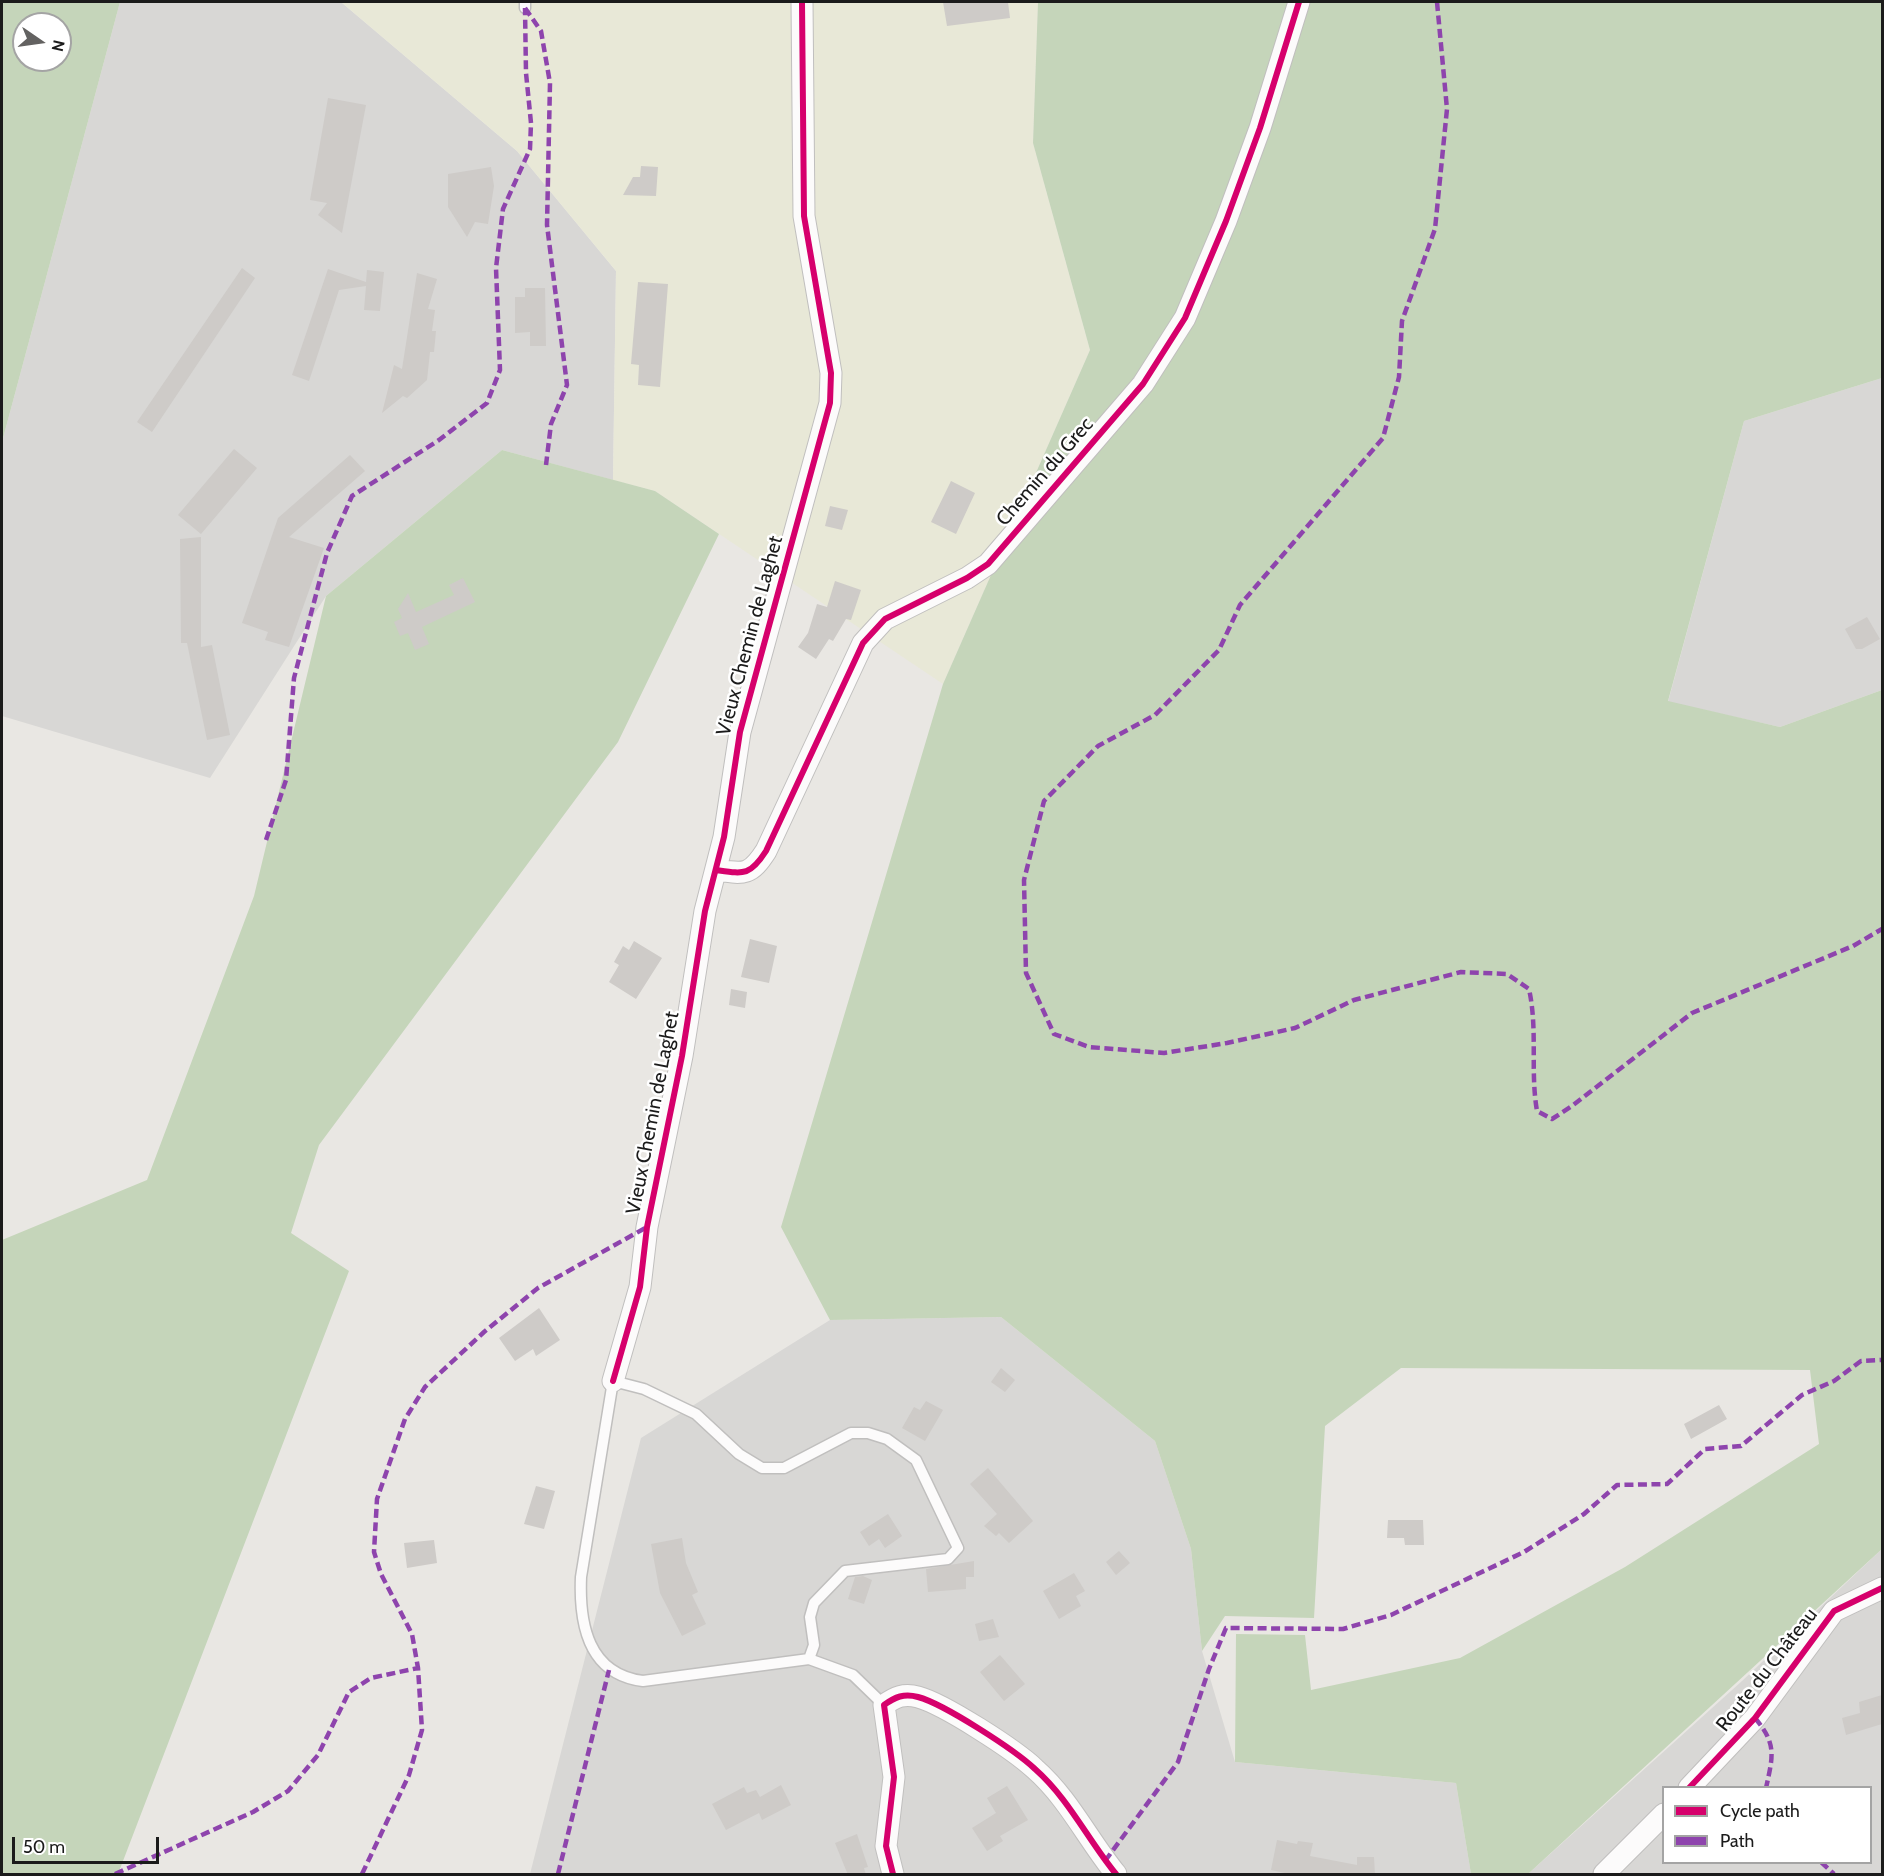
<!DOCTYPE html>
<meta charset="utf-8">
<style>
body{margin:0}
#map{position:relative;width:1884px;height:1876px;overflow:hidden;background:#e9e7e3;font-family:Cabin,sans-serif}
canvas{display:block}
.frame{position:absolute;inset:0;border:3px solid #1b1b1b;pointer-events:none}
.legend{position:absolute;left:1662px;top:1786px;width:210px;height:78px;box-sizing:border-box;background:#fff;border:2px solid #a4a4a4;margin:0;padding:8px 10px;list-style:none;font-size:18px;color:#1b1b1b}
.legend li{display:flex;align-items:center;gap:12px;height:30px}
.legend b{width:30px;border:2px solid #a4a4a4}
.north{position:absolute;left:12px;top:12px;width:60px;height:60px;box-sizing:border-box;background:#fff;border:2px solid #a4a4a4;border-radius:50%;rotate:103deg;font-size:16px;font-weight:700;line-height:24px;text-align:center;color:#1b1b1b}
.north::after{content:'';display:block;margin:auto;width:21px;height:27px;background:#636261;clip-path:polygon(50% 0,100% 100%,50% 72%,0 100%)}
.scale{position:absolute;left:12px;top:1837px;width:147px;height:27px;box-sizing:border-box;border:3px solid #1b1b1b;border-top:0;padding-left:8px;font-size:18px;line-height:21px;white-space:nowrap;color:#1b1b1b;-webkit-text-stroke:4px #fff;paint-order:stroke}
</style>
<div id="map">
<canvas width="1884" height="1876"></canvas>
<div class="frame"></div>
<ul class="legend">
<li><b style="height:8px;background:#d6006c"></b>Cycle path</li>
<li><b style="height:8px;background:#8e44ad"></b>Path</li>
</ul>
<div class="north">N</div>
<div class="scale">50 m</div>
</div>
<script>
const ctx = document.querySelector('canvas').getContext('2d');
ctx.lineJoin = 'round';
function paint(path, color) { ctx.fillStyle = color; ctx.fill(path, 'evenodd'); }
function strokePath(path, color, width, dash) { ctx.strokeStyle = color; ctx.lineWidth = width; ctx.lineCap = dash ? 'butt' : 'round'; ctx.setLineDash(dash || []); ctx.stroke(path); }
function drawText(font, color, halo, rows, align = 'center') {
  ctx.font = font + ' Cabin,sans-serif'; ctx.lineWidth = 5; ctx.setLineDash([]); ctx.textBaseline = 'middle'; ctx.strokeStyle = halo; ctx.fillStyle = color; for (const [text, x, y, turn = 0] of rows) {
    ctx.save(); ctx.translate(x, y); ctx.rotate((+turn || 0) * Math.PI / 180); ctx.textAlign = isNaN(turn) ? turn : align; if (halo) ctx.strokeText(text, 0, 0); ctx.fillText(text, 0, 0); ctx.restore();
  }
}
paint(new Path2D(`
 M120 2H341L517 151 616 271 613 480 502 450 326 596 210 778 2 716V442Z
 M1882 378V690L1780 727 1668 702 1744 421Z
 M1001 1317 1155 1441 1191 1549 1202 1651 1235 1762 1456 1783 1471 1874H530L641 1438 830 1320Z
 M1882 1549V1874H1528L1742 1681ZM1664 1788H1870V1862H1664Z`), '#d8d7d5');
paint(new Path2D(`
 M341 2H1038L1033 143 1090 350 943 684 655 491 613 480 616 271 517 151Z`), '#e8e8d7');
paint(new Path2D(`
 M2 2H120L2 442ZM24 24H60V60H24Z
 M1038 2H1882V378L1744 421 1668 701 1780 727 1882 690V1549L1528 1874H1471L1456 1783 1235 1762 1236 1634 1305 1635 1311 1690 1460 1658 1625 1567 1819 1444 1810 1370 1401 1368 1325 1426 1314 1618 1225 1616 1202 1651 1191 1549 1155 1441 1001 1317 830 1320 781 1227 943 684 1090 350 1033 143Z
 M502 450 655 491 719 534 618 742 319 1145 291 1233 349 1271 118 1874H2V1240L147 1180 254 896 326 596Z`), '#c5d5ba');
paint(new Path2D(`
 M943 2H1008L1010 18 947 26Z
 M328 98 366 105 342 233 318 215 327 203 310 200Z
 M641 166 658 167 656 196 623 195 633 177H640Z
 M491 167 494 186 488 224 475 222 467 237 448 207V174Z
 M242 268 255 278 152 432 137 422Z
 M328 269 366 282 367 270 384 272 380 311 364 310 366 286 339 290 309 381 292 375Z
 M417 273 437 279 428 309 435 310 432 331H436L434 352H430L427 380 407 398 403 396 382 413 394 365 402 369Z
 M638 282 668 284 660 387 638 385 639 365 631 364Z
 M525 288H545L546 346H530V332L515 333V297H525Z
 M234 449 257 468 201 534 178 515Z
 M350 455 365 471 289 537 324 548 289 647 265 640 268 632 242 623 278 518Z
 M951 481 975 493 956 534 931 522Z
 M830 506 848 510 842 530 825 526Z
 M201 537V647L212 645 230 735 207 740 187 643H181L180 539Z
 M463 578 475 602 422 627 429 644 415 650 408 633 400 636 394 622 402 618 398 609 408 593 416 612 454 595 449 585Z
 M835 581 861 590 851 620 846 619 833 641 829 639 816 659 798 647 808 633 817 604 827 607Z
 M1867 617 1880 639 1862 649H1856L1845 629Z
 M750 939 777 946 769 983 741 977Z
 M634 941 662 958 636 999 609 982 619 965 614 962 623 946 629 950Z
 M731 989 747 992 745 1008 729 1005Z
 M539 1308 560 1340 536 1356 533 1349 515 1361 499 1338Z
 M1001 1368 1015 1380 1005 1392 991 1382Z
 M926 1401 943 1410 925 1441 902 1428 914 1407 920 1410Z
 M1719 1405 1727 1419 1691 1439 1684 1424Z
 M988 1468 1033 1521 1009 1543 999 1533 996 1536 984 1526 997 1514 970 1484Z
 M536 1486 555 1491 544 1529 524 1524Z
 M888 1514 902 1536 885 1548 879 1539 869 1546 860 1532Z
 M1388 1520H1423L1424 1545H1405L1404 1538H1387Z
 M682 1538 686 1563 698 1592 692 1595 706 1624 682 1636 660 1593 651 1544Z
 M434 1540 437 1563 407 1568 404 1543Z
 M1119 1551 1130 1563 1116 1575 1106 1562Z
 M974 1561V1577H966V1589L928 1592 926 1569Z
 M1074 1573 1085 1591 1076 1596 1081 1606 1059 1619 1043 1591Z
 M863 1576 872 1580 864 1604 848 1599 855 1577Z
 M993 1619 999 1637 979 1641 975 1624Z
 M1000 1655 1025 1684 1004 1701 980 1672Z
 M1882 1695V1724L1846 1735 1842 1718 1860 1713 1859 1702Z
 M781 1785 791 1805 762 1820 759 1813 726 1830 712 1804 744 1787 747 1793 756 1790 760 1797Z
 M1007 1786 1028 1820 1000 1836 1003 1841 987 1851 972 1828 996 1813 987 1798Z
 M857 1834 868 1867 864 1868 866 1875H848L835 1843Z
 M1277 1840 1297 1844 1298 1841 1313 1843 1310 1856 1357 1865V1857H1374L1375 1875H1294L1271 1870Z`), '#cecbc8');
const service = new Path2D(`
 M525 8V2
 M613 1381 644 1389 696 1414 739 1454 762 1468H784L851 1433H868L887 1439 916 1460 958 1548 948 1559 845 1571 814 1603 810 1617 814 1645 809 1659 643 1681C588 1674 579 1624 581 1577Z
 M809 1659 853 1675 884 1705`);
const minor = new Path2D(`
 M716 870C744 874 750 876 766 851L863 643 885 619 967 578 988 564 1143 384 1185 318 1226 221 1260 128 1299 2
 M613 1381 640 1287 647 1227 682 1056 705 911 724 837 740 732 830 403 831 373 804 216 802 2
 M1689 1788 1755 1718 1834 1611 1882 1588
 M893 1874 886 1846 894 1777 884 1705C895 1697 904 1693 918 1697 944 1704 1015 1750 1035 1769 1069 1799 1088 1840 1116 1874
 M1604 1874 1664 1814`);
strokePath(service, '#c0bfbe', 13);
strokePath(minor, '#c0bfbe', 23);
strokePath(service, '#fcfbfb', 10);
strokePath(minor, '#fcfbfb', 21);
strokePath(new Path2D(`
 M1437 2 1447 109 1435 229 1402 321 1399 377 1383 438 1240 605 1219 650 1155 715 1098 746 1044 801 1024 880 1026 973 1054 1034 1089 1047 1164 1053 1227 1043 1295 1028 1354 1000 1461 972 1507 974 1529 989C1538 1030 1530 1071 1537 1111L1552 1119 1572 1106 1692 1013 1853 946 1882 929
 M525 8 541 31 550 83 547 225 567 385 551 424 546 465
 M266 840 286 780 294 678 327 553 352 496 439 440 487 403 500 370 496 268 503 209 530 149 531 123 526 73 525 8
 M1755 1718C1777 1744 1773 1756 1766 1788
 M1105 1861 1178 1762 1209 1669 1226 1628 1343 1629 1391 1615 1524 1552 1584 1514 1617 1485 1667 1484 1705 1449 1741 1446 1802 1395 1834 1381 1861 1361 1882 1360
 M1821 1862 1834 1874
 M115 1874 253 1812 288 1791 318 1755 349 1692 371 1678 418 1668
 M362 1874 409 1775 422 1730 418 1668 412 1634 381 1574 374 1552 377 1499 405 1419 425 1387 484 1332 538 1288 647 1227
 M558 1874 609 1670`), '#8e44ad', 4.5, [9, 4.5]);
strokePath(new Path2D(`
 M716 870C744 874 750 876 766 851L863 643 885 619 967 578 988 564 1143 384 1185 318 1226 221 1260 128 1299 2
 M613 1381 640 1287 647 1227 682 1056 705 911 724 837 740 732 830 403 831 373 804 216 802 2
 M1689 1788 1755 1718 1834 1611 1882 1588
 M893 1874 886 1846 894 1777 884 1705C895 1697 904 1693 918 1697 944 1704 1015 1750 1035 1769 1069 1799 1088 1840 1116 1874`), '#d6006c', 6);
drawText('20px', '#1b1b1b', '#fff', [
 ["Chemin du Grec",1045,472,-49],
 ["Vieux Chemin de Laghet",750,636,-75],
 ["Vieux Chemin de Laghet",653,1113,-79],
 ["Route du Château",1767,1670,-52]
]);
</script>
